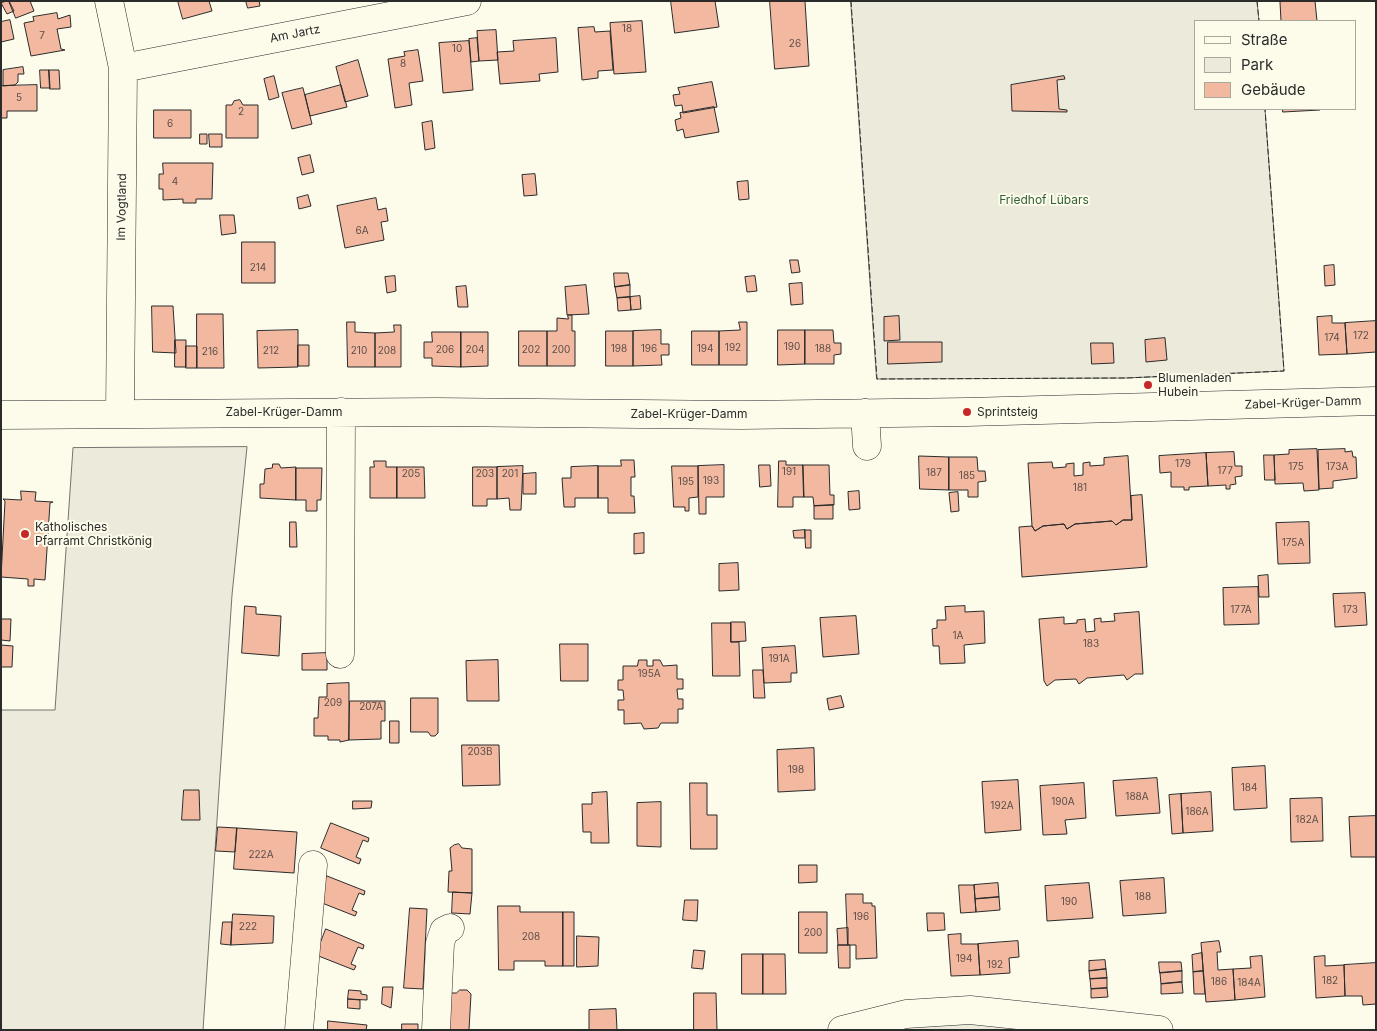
<!DOCTYPE html>
<meta charset="utf-8">
<style>
body{margin:0}
#map{position:relative;width:1377px;height:1031px;overflow:hidden;background:#fdfbea;font-family:Inter,sans-serif}
canvas{display:block}
.frame{position:absolute;inset:0;border:2px solid #2b2b2b;pointer-events:none}
.legend{position:absolute;left:1194px;top:20px;width:162px;height:90px;box-sizing:border-box;background:#fdfbea;border:1px solid #a9a89e;margin:0;padding:6px 9px;list-style:none;font-size:15px;color:#2b2b2b}
.legend li{display:flex;align-items:center;gap:10px;height:25px}
.legend b{width:25px;border:1px solid #a9a89e}
</style>
<div id="map">
<canvas width="1377" height="1031"></canvas>
<div class="frame"></div>
<ul class="legend">
<li><b style="height:6px;background:#fdfbea"></b>Straße</li>
<li><b style="height:14px;background:#ecebdb"></b>Park</li>
<li><b style="height:14px;background:#f2b8a0"></b>Gebäude</li>
</ul>
</div>
<script>
const ctx = document.querySelector('canvas').getContext('2d');
ctx.lineJoin = 'round';
function paint(path, color) { ctx.fillStyle = color; ctx.fill(path, 'evenodd'); }
function strokePath(path, color, width, dash) { ctx.strokeStyle = color; ctx.lineWidth = width; ctx.lineCap = dash ? 'butt' : 'round'; ctx.setLineDash(dash || []); ctx.stroke(path); }
function drawText(font, color, halo, rows, align = 'center') {
  ctx.font = font + ' Inter,sans-serif'; ctx.lineWidth = 4; ctx.setLineDash([]); ctx.textBaseline = 'middle'; ctx.strokeStyle = halo; ctx.fillStyle = color; for (const [text, x, y, turn = 0] of rows) {
    ctx.save(); ctx.translate(x, y); ctx.rotate((+turn || 0) * Math.PI / 180); ctx.textAlign = isNaN(turn) ? turn : align; if (halo) ctx.strokeText(text, 0, 0); ctx.fillText(text, 0, 0); ctx.restore();
  }
}
const green = new Path2D(`
 M851 1H1257L1259 21H1196V109H1265L1284 371 1126 378 877 379Z
 M247 447 232 595 203 1030H1V710H55L73 448Z
 M970 1021 1065 1030H879Z`);
paint(green, '#ecebdb');
strokePath(green, '#74746e', 1);
const building = new Path2D(`
 M9 1 14 11 7 14 1 3Z
 M9 1H30L34 11 16 18Z
 M178 1H209L212 11 183 19Z
 M246 1H259L260 6 248 8Z
 M671 1H715L719 27 675 33Z
 M770 1H805L809 66 775 69Z
 M1315 1 1317 21H1281L1280 2Z
 M57 13 58 19 70 15 71 27 57 29 61 49 65 50 31 56 24 23 34 21 33 17Z
 M10 20 14 39 1 42V22Z
 M642 21 646 72 614 74 610 23Z
 M594 27 595 32 610 31 613 70 598 71V78L582 80 578 28Z
 M496 30 498 60 479 61 477 31Z
 M477 38 479 61 471 62 469 39Z
 M556 38 558 72 539 74 540 81 500 84 497 52 514 51 513 41Z
 M469 41 473 90 443 93 439 43Z
 M418 50 423 81 409 83 412 105 395 108 388 59 405 56 404 52Z
 M358 60 368 96 345 102 336 67Z
 M23 67 24 74H18V82L15 85 3 86V70Z
 M40 70H49L50 88H41Z
 M49 70H59L60 89H50Z
 M274 76 279 97 269 100 264 79Z
 M1064 76 1065 79 1057 80 1059 109 1067 110V112L1012 111 1011 85Z
 M712 82 717 107 683 113 682 105 675 106 673 95 680 94 678 88Z
 M37 85V111H7V118H1V86Z
 M341 85 347 107 310 116 305 95Z
 M303 88 312 124 292 129 282 93Z
 M240 100 243 105H258V138H226V105H232L234 101Z
 M714 107 719 132 685 138 683 129 677 131 675 120 681 118 680 113Z
 M1283 109H1320V110L1283 112Z
 M154 110H191V138H154Z
 M432 121 435 148 425 150 422 123Z
 M200 134H207V144H200Z
 M209 134H222V147H210Z
 M310 155 314 172 302 175 298 158Z
 M163 163H213L212 199H196V203H183V199L163 200V189H159V174H163Z
 M535 174 537 195 524 196 522 175Z
 M748 181 749 199 739 200 737 182Z
 M308 195 311 206 299 209 297 198Z
 M376 198 378 210 386 208 388 221 381 222 384 240 345 248 337 206Z
 M220 215H234L236 233 222 235Z
 M242 242H275V283H242Z
 M790 260H798L800 272 792 273Z
 M1334 265 1335 285 1325 286 1324 266Z
 M614 273H628L630 285 615 287Z
 M395 276 396 291 387 293 385 277Z
 M755 276 757 291 747 292 745 277Z
 M802 283 803 304 791 305 789 284Z
 M586 285 589 314 567 315 565 287Z
 M630 285V297L617 298 615 287Z
 M466 286 468 307H458L456 287Z
 M640 296 641 309 631 310 630 297Z
 M630 297 631 310 618 311 617 298Z
 M152 306H173L176 353 153 352Z
 M197 314H223L224 368H197Z
 M568 315H572V331H575V366H547V331H557V318L568 319Z
 M899 316 900 340 884 341V317Z
 M1332 316V323H1345L1347 354 1319 355 1317 317Z
 M1376 321V352L1347 354 1345 323Z
 M347 322H355V332L375 333V367H348Z
 M739 322H747V365H719V331L740 330Z
 M394 325H401V367H375V333L394 332Z
 M298 330V367L258 368 257 331Z
 M661 330V344H669V355H661L662 365 633 366V331Z
 M778 330H805V364L778 365Z
 M805 330H833L834 343H841V354L834 355V364H805Z
 M519 331H547V366H519Z
 M606 331H633V366H606Z
 M692 331H719V365H692Z
 M432 332H461V367L432 366V358H424V342H432Z
 M461 332H488V366L461 367Z
 M1165 338 1167 360 1146 362 1145 340Z
 M175 340H186V367H175Z
 M888 342H942V362L888 364Z
 M1091 343H1113L1114 363 1092 364Z
 M298 345H309V366H298Z
 M186 346H197V368H186Z
 M1317 449 1319 490 1304 491 1303 483 1275 484 1274 455 1289 454V450Z
 M1345 449V452L1352 451 1353 457H1356L1357 478 1333 481V488L1319 489 1318 450Z
 M1234 452 1235 466H1242V476L1235 477 1236 484 1230 485V489H1226V485L1208 486 1206 453Z
 M1206 453 1208 486 1189 487V490H1184V487H1171V472L1160 473 1159 456Z
 M1264 455H1274L1275 480H1265Z
 M919 456 949 457V490L920 489Z
 M1128 456 1132 520H1123L1116 525 1112 521 1075 524 1067 529 1064 524 1043 526 1035 531 1032 526 1028 463 1052 462 1053 468 1066 467V464L1074 463V476L1083 475V463L1090 462V466L1104 465V458Z
 M949 457H977L978 471H985L986 481 978 482V497H968V490H949Z
 M621 460H634L635 477H631V496H634L635 513H608V498H598V466H621Z
 M374 461H386V467H397V498H370V467H374Z
 M779 461H786V465H803L804 497H793V507H778Z
 M273 464H279L281 468 296 467V500L260 498V484H264L265 469 272 468Z
 M724 465V497H706V514H699L698 466Z
 M759 465H770L771 486 760 487Z
 M803 465H829L830 495H834V505L814 506 813 497H804Z
 M523 466 521 510H510L509 498 497 499V467Z
 M598 466V498H575V507H564L562 478H571V467Z
 M672 466H698V497L689 498V511H685V507H674Z
 M397 467H424L425 498H397Z
 M473 467H497V499H487V506H473Z
 M296 468H322L321 500H317V511H306V500H296Z
 M536 473V494H523V474Z
 M21 491 36 492 35 501 53 502 50 503 45 580 34 579V586H28V579L1 577 5 501 3 499 21 500Z
 M859 491 860 509 849 510 848 492Z
 M958 492 959 511 951 512 949 493Z
 M1142 495 1147 567 1022 577 1019 527 1032 526 1035 531 1043 526 1064 524 1067 529 1075 524 1112 521 1116 525 1123 520H1132L1131 496Z
 M833 505V519H814V506Z
 M290 522H296L297 547H290Z
 M1309 522 1310 563 1278 564 1276 523Z
 M805 530V538H794L793 531Z
 M805 530H811V548H806Z
 M644 533V553L634 554V534Z
 M738 563 739 590 719 591V564Z
 M1268 575 1269 597H1259L1258 576Z
 M1258 587 1259 624 1224 625 1223 588Z
 M1365 593 1367 625 1335 627 1333 594Z
 M245 606 256 607V614L281 616 279 656 242 653Z
 M965 606V612L984 611 985 643 964 645 965 663 940 664 939 646H933L932 629 937 628V620H946L945 607Z
 M1139 612 1143 674H1135L1127 680 1124 675 1087 678 1079 684 1076 679 1055 680 1047 686 1044 681 1039 619 1064 617V624L1077 623V620L1085 619 1086 632 1095 631 1094 619 1101 618V622L1115 621 1114 614Z
 M856 616 859 654 823 657 820 618Z
 M1 619H11L10 641 1 640Z
 M731 622H745L746 641 731 642Z
 M712 623H731V642H739L740 676H713Z
 M560 644H588V681H561Z
 M1 645 13 646 12 667H1Z
 M795 646 797 673H791V682L764 683 762 648Z
 M327 653V670H302V654Z
 M498 660 499 701H467L466 661Z
 M639 660H647V666H653V660H660L663 666 677 665V679H683V689H677L678 699H683V709H678V723H661L658 728 644 729 641 723 624 724V710H618V700H624L623 690H618V680H623V666H637Z
 M753 670H763L765 698H754Z
 M349 683V740L340 742V740H328V736H314V718H318L319 697H327V684Z
 M841 696 844 707 829 710 827 699Z
 M411 698H438V733L435 736H431L428 732H411Z
 M350 701H385V721H381V739L349 740Z
 M390 721H399V743H390Z
 M462 745H499L500 785 463 786Z
 M814 748 815 790 778 792 777 750Z
 M1265 766 1267 808 1234 810 1232 768Z
 M1157 778 1160 813 1116 816 1113 781Z
 M1018 780 1021 830 985 833 982 782Z
 M690 783H707V815H717V849H691Z
 M1084 783 1086 818 1065 820 1067 834 1043 835 1040 786Z
 M184 790H199L200 820H182Z
 M607 792 609 843H591V832H583L582 804H592V793Z
 M1211 792 1213 831 1183 833 1181 794Z
 M1181 794 1183 833 1172 834 1169 795Z
 M1322 798 1323 841 1291 842 1290 799Z
 M353 801H372L371 808 353 809Z
 M661 802V847L637 846V803Z
 M1376 816V857H1351L1349 817Z
 M331 823 369 838 368 842 363 840 356 857 361 859 359 864 321 848Z
 M218 827 237 828 235 852 216 851Z
 M237 828 297 832 294 873 234 869Z
 M459 844 462 848 472 849V893L448 892 449 871H452L450 848 454 845Z
 M799 865H817V882L799 883Z
 M327 876 365 891 364 895 359 893 352 910 357 912 355 916 317 901Z
 M1164 878 1166 913 1123 916 1120 881Z
 M998 883 999 897 975 899 974 885Z
 M1089 883 1093 918 1047 921 1045 886Z
 M959 885H974L976 912 961 913Z
 M453 892 472 893 470 914 452 913Z
 M846 894H863V903H872V906H875L877 958 856 959V945H848Z
 M999 897 1000 910 976 912 975 899Z
 M685 900H698L697 921 683 920Z
 M498 906H520V912H563V966H545V961H514V970H499Z
 M410 908 427 909 423 989 404 988Z
 M563 912H574V966H563Z
 M799 912H827V953H799Z
 M927 913H944L945 930 928 931Z
 M233 914 274 916 273 943 231 945Z
 M223 922H232L231 945 221 944Z
 M848 928V945H838L837 929Z
 M326 929 364 945 363 949 358 947 351 964 356 966 354 970 316 955Z
 M961 934V944H978L980 975 951 976 948 935Z
 M577 936 599 937 598 966 577 967Z
 M1018 941 1019 957 1009 958 1010 973 980 975 978 944Z
 M1219 941 1221 952H1217L1218 970 1233 969 1235 1000 1206 1002 1201 943Z
 M838 945H850V968H839Z
 M694 950 705 951 703 969 692 968Z
 M1202 953 1203 971 1193 972 1192 955Z
 M742 954H763V994H742Z
 M763 954H785L786 994H763Z
 M1262 956 1265 997 1235 1000 1233 969 1251 968 1250 957Z
 M1325 956V966L1344 965 1345 996 1316 998 1314 957Z
 M1105 960 1106 969 1089 971V961Z
 M1159 962H1181L1182 971 1160 973Z
 M1376 963V1004L1363 1005 1362 996H1345L1344 965Z
 M1106 969 1107 978 1090 979 1089 971Z
 M1182 971V982L1161 984 1160 973Z
 M1203 971 1205 994H1194L1193 972Z
 M1107 978V988L1091 989 1090 979Z
 M1182 982 1183 993 1161 994V984Z
 M383 987H393L391 1008 382 1004Z
 M1107 988 1108 997 1091 998V989Z
 M349 990 361 991V994L367 995V1000L348 999Z
 M460 990H467L471 994 469 1030H442L444 993H456Z
 M694 993H716L717 1030H694Z
 M348 999 360 1000V1009L348 1008Z
 M616 1009 617 1030H589V1010Z
 M328 1021 367 1025 366 1030H328Z
 M402 1024H418V1030H402Z`);
paint(building, '#f2b8a0');
strokePath(building, '#2b2b2b', 1);
const minor = new Path2D(`
 M109 1 123 68 120 414
 M123 68 467 1
 M865 413 867 446
 M1 415 436 412 742 415 967 412 1376 401
 M340 654 341 412
 M299 1030 313 865
 M436 1030 440 943 444 931 450 928
 M842 1030 906 1014 970 1010 1159 1030`);
strokePath(minor, '#2b2b2b', 29);
strokePath(minor, '#fdfbea', 28);
strokePath(new Path2D(`
 M851 1 877 379 1126 378 1284 371 1265 109
 M1257 1 1259 21`), '#2b2b2b', 1, [6, 2.5]);
for (const [x, y, r, color] of [
 [1148,385,5,"#c62828"],
 [967,412,5,"#c62828"],
 [25,534,5,"#c62828"]
]) { const dot = new Path2D(); dot.arc(x, y, r, 0, 2 * Math.PI); ctx.fillStyle = color; ctx.fill(dot); strokePath(dot, '#fdfbea', 2); }
drawText('10px', '#5d4e48', null, [
 ["18",627,29],
 ["7",42,36],
 ["26",795,44],
 ["10",457,49],
 ["8",403,64],
 ["5",19,98],
 ["2",241,112],
 ["6",170,124],
 ["4",175,182],
 ["6A",362,231],
 ["214",258,268],
 ["172",1361,336],
 ["174",1332,338],
 ["190",792,347],
 ["192",733,348],
 ["198",619,349],
 ["196",649,349],
 ["194",705,349],
 ["188",823,349],
 ["206",445,350],
 ["204",475,350],
 ["202",531,350],
 ["200",561,350],
 ["212",271,351],
 ["210",359,351],
 ["208",387,351],
 ["216",210,352],
 ["179",1183,464],
 ["175",1296,467],
 ["173A",1337,467],
 ["177",1225,471],
 ["191",789,472],
 ["187",934,473],
 ["205",411,474],
 ["203",485,474],
 ["201",510,474],
 ["185",967,476],
 ["193",711,481],
 ["195",686,482],
 ["181",1080,488],
 ["175A",1293,543],
 ["177A",1241,610],
 ["173",1350,610],
 ["1A",958,636],
 ["183",1091,644],
 ["191A",779,659],
 ["195A",649,674],
 ["209",333,703],
 ["207A",371,707],
 ["203B",480,752],
 ["198",796,770],
 ["184",1249,788],
 ["188A",1137,797],
 ["190A",1063,802],
 ["192A",1002,806],
 ["186A",1197,812],
 ["182A",1307,820],
 ["222A",261,855],
 ["188",1143,897],
 ["190",1069,902],
 ["196",861,917],
 ["222",248,927],
 ["200",813,933],
 ["208",531,937],
 ["194",964,959],
 ["192",995,965],
 ["182",1330,981],
 ["186",1219,982],
 ["184A",1249,983]
]);
drawText('12px', '#2b2b2b', '#fdfbea', [
 ["Am Jartz",295,34,-11],
 ["Im Vogtland",122,207,-89],
 ["Zabel-Krüger-Damm",1303,403,-2],
 ["Zabel-Krüger-Damm",284,412],
 ["Zabel-Krüger-Damm",689,414]
]);
drawText('12px', '#34623c', '#fdfbea', [
 ["Friedhof Lübars",1044,200]
]);
drawText('12px', '#2b2b2b', '#fdfbea', [
 ["Blumenladen",1158,378],
 ["Hubein",1158,392],
 ["Sprintsteig",977,412],
 ["Katholisches",35,527],
 ["Pfarramt Christkönig",35,541]
], 'left');
</script>
